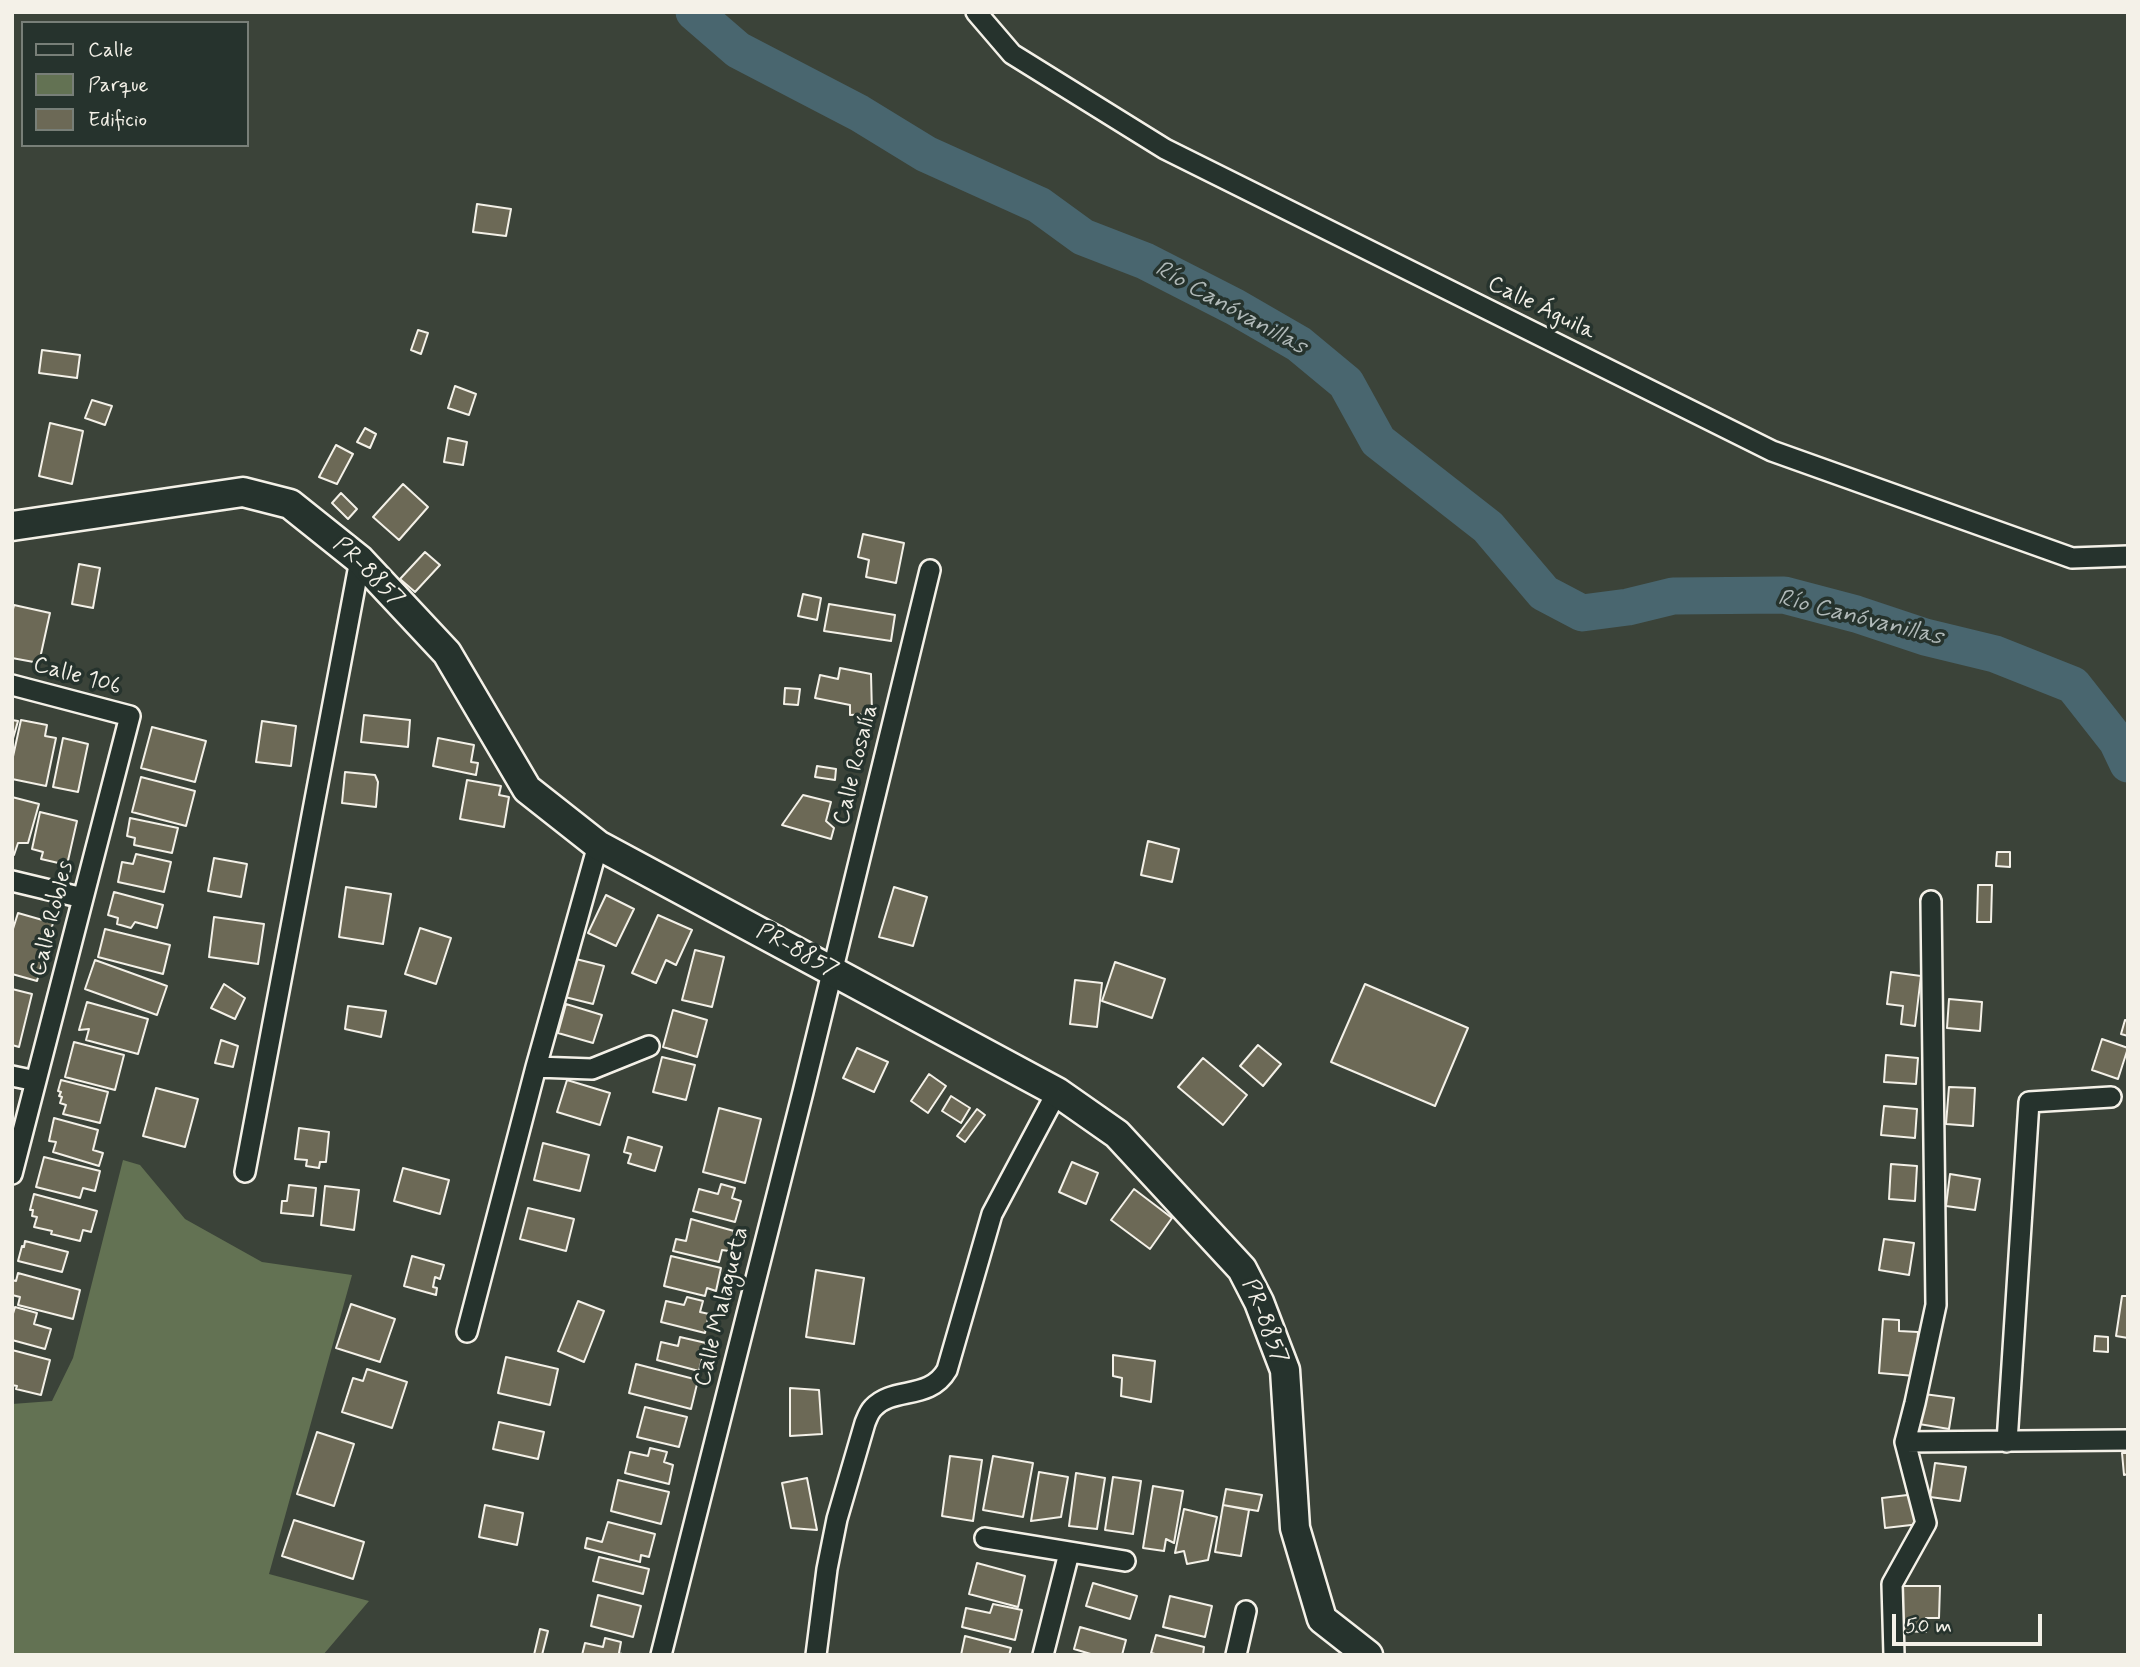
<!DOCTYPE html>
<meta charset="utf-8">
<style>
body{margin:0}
#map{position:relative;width:2140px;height:1667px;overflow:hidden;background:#3b4339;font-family:Mynerve,sans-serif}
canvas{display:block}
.frame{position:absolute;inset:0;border:14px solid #f4f1e8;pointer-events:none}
.legend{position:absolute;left:21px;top:21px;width:228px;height:126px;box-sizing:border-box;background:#26332d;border:2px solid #787f78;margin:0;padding:9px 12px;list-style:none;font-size:21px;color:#f4f1e8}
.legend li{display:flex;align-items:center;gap:14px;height:35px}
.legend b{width:35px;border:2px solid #787f78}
.scale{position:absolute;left:1892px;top:1614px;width:150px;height:32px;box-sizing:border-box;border:4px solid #f4f1e8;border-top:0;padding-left:9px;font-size:21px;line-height:24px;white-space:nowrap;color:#f4f1e8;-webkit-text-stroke:5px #26332d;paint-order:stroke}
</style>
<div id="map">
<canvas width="2140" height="1667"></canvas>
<div class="frame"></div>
<ul class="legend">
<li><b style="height:9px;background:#26332d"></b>Calle</li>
<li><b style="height:19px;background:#637253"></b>Parque</li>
<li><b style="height:19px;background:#6c6956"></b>Edificio</li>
</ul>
<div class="scale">50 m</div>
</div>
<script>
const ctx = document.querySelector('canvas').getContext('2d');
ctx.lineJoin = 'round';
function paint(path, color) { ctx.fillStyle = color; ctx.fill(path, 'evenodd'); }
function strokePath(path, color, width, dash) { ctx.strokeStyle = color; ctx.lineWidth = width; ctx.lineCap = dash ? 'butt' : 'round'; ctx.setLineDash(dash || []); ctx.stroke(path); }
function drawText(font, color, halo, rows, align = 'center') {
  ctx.font = font + ' Mynerve,sans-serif'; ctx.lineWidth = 7; ctx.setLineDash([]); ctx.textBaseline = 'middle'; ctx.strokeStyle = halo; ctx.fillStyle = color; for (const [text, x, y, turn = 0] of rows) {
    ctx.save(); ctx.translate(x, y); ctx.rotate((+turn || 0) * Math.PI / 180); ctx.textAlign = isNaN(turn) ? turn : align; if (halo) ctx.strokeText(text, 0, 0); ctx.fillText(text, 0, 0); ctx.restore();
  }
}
paint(new Path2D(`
 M123 1160 140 1165 185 1219 262 1262 352 1275 269 1574 369 1601 323 1655H12V1404L52 1401 73 1358Z`), '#637253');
strokePath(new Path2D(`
 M694 12 738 50 859 113 926 154 1039 205 1083 237 1145 261 1235 307 1299 344 1346 383 1378 441 1488 527 1544 593 1582 613 1628 607 1673 596 1784 595 1856 614 1925 637 1995 654 2073 685 2117 741 2128 764`), '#49666f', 37);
const building = new Path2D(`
 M477 204 511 209 506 236 473 232Z
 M418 330 428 333 421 354 411 350Z
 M42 350 80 355 77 378 39 373Z
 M455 386 476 394 469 415 448 408Z
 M92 400 112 406 105 425 85 418Z
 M50 423 83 431 72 484 39 476Z
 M365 428 376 434 370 448 357 442Z
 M448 438 467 442 463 465 444 462Z
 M336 445 353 454 337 484 319 477Z
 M403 484 428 507 399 540 373 517Z
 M341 493 357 509 348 519 332 503Z
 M863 534 904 543 896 583 866 577 869 560 858 557Z
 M425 552 440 565 415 592 400 579Z
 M79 564 100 568 93 608 72 604Z
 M803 594 821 598 817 620 798 616Z
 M829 604 895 615 891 641 824 631Z
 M14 605 50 613 39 663 12 658V613Z
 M840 668 871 674 872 714 850 715V705L815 698 820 675 838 679Z
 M785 688 800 689 798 705 784 704Z
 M364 715 410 720 408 747 361 742Z
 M12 720 18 721 12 742Z
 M21 720 47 725 45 736 56 738 46 786 12 779V761Z
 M262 721 296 726 291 766 256 762Z
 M152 727 206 741 195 782 141 768Z
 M63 738 88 744 78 792 53 787Z
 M438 738 474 745 471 762 478 763 476 775 433 766Z
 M817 766 836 769 835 780 815 777Z
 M345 772 375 775 378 782 376 807 342 803Z
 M141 777 195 791 186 826 132 812Z
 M467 780 501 786 499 795 509 797 504 827 460 819Z
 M803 795 831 802 826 821 834 828 831 839 782 825Z
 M12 797 39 804 28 843H18L14 855 12 854Z
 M40 812 77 821 67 865 41 859 43 852 32 849Z
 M130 818 178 828 172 853 134 845 135 838 127 836Z
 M1148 841 1179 849 1172 882 1141 875Z
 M1997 852H2010V867L1996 866Z
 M136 854 171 862 164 892 118 882 122 862 133 864Z
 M214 858 247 864 241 897 208 891Z
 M1978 885H1992L1991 922H1977Z
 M346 887 391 894 383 944 339 937Z
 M894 887 927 897 913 946 879 937Z
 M114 892 163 905 157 928 135 922 131 928 117 924 118 918 108 915Z
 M606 895 634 909 616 946 588 933Z
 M18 913 53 923 37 981 12 974V932Z
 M658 915 692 930 676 965 666 960 656 983 632 973Z
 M214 917 264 924 258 964 209 957Z
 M420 928 451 938 436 984 405 974Z
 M105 929 170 945 163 974 98 957Z
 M695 950 724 957 712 1007 682 1000Z
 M576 959 604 966 593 1004 565 997Z
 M95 960 167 986 157 1015 85 989Z
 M1115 962 1165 979 1152 1018 1102 1001Z
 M1891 972 1921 976 1915 1026 1901 1024 1903 1006 1887 1004Z
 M1075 980 1102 983 1097 1027 1070 1024Z
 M224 984 245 998 235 1019 211 1008Z
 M1365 984 1468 1028 1435 1106 1331 1062Z
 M12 989 32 994 19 1047 12 1045Z
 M1949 999 1982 1002 1980 1031 1947 1028Z
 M87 1002 148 1019 138 1054 86 1040 89 1029 79 1030Z
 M566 1004 602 1015 593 1043 558 1033Z
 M348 1006 386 1011 381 1037 345 1029Z
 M673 1010 707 1020 697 1057 663 1047Z
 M2125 1020 2128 1021V1036L2121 1034Z
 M2102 1039 2128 1048 2118 1079 2092 1070Z
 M221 1040 238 1046 233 1067 215 1063Z
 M74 1042 124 1055 115 1090 65 1077Z
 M1258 1045 1281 1064 1263 1086 1240 1066Z
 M857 1048 888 1062 874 1092 843 1078Z
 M1886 1055 1918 1058 1916 1084 1884 1082Z
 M662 1057 695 1065 686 1100 653 1092Z
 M1203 1058 1247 1095 1223 1125 1178 1087Z
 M929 1074 946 1086 928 1113 911 1101Z
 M61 1080 108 1092 100 1123 63 1114 66 1105 60 1103 62 1097 59 1096 61 1092 58 1091Z
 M567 1080 610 1093 600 1125 557 1112Z
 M1949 1087 1975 1088 1973 1126 1946 1124Z
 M156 1088 198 1099 185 1147 143 1136Z
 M951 1096 970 1108 961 1123 942 1111Z
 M1884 1106 1917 1109 1915 1138 1881 1135Z
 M719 1108 761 1119 745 1183 703 1172Z
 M977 1109 985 1115 965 1142 957 1136Z
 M54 1118 98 1130 93 1150 103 1153 99 1166 53 1152 56 1142 49 1141Z
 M299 1128 329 1132 326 1162H320L319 1168 306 1166 307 1160 295 1159Z
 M628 1137 662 1147 655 1171 628 1163 631 1154 624 1152Z
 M543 1143 589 1155 580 1191 534 1180Z
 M44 1157 100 1171 95 1191 83 1188 80 1198 36 1187Z
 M1072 1162 1098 1173 1086 1204 1059 1192Z
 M1891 1164 1917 1166 1915 1201 1889 1199Z
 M403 1168 449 1180 440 1214 394 1201Z
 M1950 1174 1980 1179 1975 1210 1946 1206Z
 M721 1184 735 1188 732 1198 741 1201 735 1222 693 1211 699 1189 718 1194Z
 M289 1185 316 1188 313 1216 281 1213 282 1201H287Z
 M325 1186 359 1190 354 1230 321 1225Z
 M1134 1189 1172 1218 1150 1249 1111 1220Z
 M34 1194 97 1211 91 1232 83 1230 80 1241 51 1234 52 1231 34 1227 37 1217 32 1216 33 1210H30Z
 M528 1208 574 1219 566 1251 520 1239Z
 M691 1219 734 1231 729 1251 722 1250 719 1262 673 1251 676 1239 686 1241Z
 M1884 1239 1914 1243 1909 1275 1879 1270Z
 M25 1241 68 1252 62 1272 18 1261 22 1246 24 1247Z
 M412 1256 444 1265 440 1279 435 1277 433 1287 437 1288 436 1295 404 1286Z
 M671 1256 721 1268 716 1291 707 1288 705 1296 664 1286Z
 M816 1270 864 1278 854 1344 806 1337Z
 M18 1273 80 1290 73 1319 18 1305 20 1297 12 1295V1280L16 1281Z
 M2122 1296H2128V1338L2116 1336Z
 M687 1297 703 1301 700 1312 709 1314 705 1333 661 1322 666 1301 684 1305Z
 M578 1301 604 1311 584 1362 558 1351Z
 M351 1304 395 1319 380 1362 336 1348Z
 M15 1307 37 1313 34 1324 51 1329 45 1349 12 1340V1317Z
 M1883 1319 1899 1320V1331L1918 1332 1915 1376 1879 1373Z
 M2095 1336 2108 1337V1352L2094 1351Z
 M680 1337 706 1343 699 1371 657 1360 661 1342 678 1346Z
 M12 1350 50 1360 41 1395 16 1389 17 1386 12 1385Z
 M1113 1355 1155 1361 1151 1402 1121 1396 1122 1378 1113 1376Z
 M506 1357 558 1369 550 1405 498 1393Z
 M636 1364 698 1380 691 1409 629 1393Z
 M367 1369 407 1382 392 1428 342 1412 353 1378 363 1381Z
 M790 1388 819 1390 822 1434 790 1436Z
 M1924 1394 1954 1398 1949 1429 1919 1424Z
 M645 1407 687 1417 679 1447 637 1437Z
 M499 1422 544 1432 538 1459 493 1449Z
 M317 1432 354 1444 334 1506 297 1494Z
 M650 1448 667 1452 664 1462 673 1465 669 1484 625 1473 630 1452 648 1456Z
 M2122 1453H2128V1474L2124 1475Z
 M950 1456 982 1460 973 1521 942 1516Z
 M993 1456 1033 1463 1023 1517 983 1510Z
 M1935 1463 1966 1467 1960 1501 1930 1497Z
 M1039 1472 1068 1477 1061 1517 1031 1521Z
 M1076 1473 1105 1478 1097 1529 1069 1526Z
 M1113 1477 1141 1481 1133 1534 1105 1530Z
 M807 1478 817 1530 791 1528 782 1483Z
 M618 1480 669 1492 661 1524 611 1511Z
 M1153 1486 1183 1491 1174 1543 1166 1539 1164 1551 1143 1548Z
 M1226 1489 1262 1495 1258 1511 1223 1505Z
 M1916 1494 1920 1524 1885 1528 1882 1498Z
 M485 1505 523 1513 517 1545 479 1537Z
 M1223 1505 1249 1510 1241 1556 1215 1552Z
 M1184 1509 1217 1517 1208 1560 1187 1564 1184 1551 1175 1553Z
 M294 1520 364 1542 353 1579 282 1556Z
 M608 1522 655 1534 649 1557 641 1555 640 1562 585 1548 587 1538 602 1542Z
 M599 1557 649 1569 643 1594 593 1581Z
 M977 1563 1025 1576 1018 1607 969 1594Z
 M1093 1583 1137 1596 1130 1619 1086 1606Z
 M1903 1586H1940L1939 1618H1926V1632L1902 1631Z
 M598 1595 641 1606 633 1637 591 1626Z
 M1170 1596 1212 1606 1205 1637 1163 1627Z
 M993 1604 1022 1610 1015 1640 962 1627 966 1608 990 1613Z
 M1080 1627 1126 1640 1122 1655H1094L1074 1649Z
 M540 1629 548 1631 542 1655H534Z
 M1156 1635 1204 1647 1203 1655H1159L1151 1653Z
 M965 1636 1011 1648 1009 1655H961Z
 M605 1638 621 1642 619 1653 625 1655H582L585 1643 603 1647Z`);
paint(building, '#6c6956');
strokePath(building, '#f4f1e8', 2);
const street = new Path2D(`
 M976 12 1012 54 1165 149 1772 451 2072 558 2128 556
 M12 685 130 716 12 1174
 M12 881 83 898
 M536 1067 592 1069 649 1046
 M12 1076 36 1081
 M245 1172 360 560
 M467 1332 536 1067 598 845
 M1905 1442 2128 1440
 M2007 1442 2029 1102 2111 1097
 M985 1538 1125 1561
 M661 1655 803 1092 930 570
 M816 1655 827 1569 837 1519 865 1423C867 1418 869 1412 873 1408 893 1386 929 1401 947 1370L992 1214 1057 1092
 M1043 1655 1069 1553
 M1236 1655 1246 1611
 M1894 1655 1892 1584 1926 1523 1905 1442 1915 1403 1936 1305 1931 901`);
const secondary = new Path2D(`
 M12 526 243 492 290 504 360 560 447 653 527 789 598 845 1057 1092 1117 1134 1242 1269 1259 1302 1285 1370 1295 1528 1322 1619 1368 1655`);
strokePath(street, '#f4f1e8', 24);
strokePath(secondary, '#f4f1e8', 33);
strokePath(street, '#26332d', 19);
strokePath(secondary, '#26332d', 28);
drawText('23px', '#f4f1e8', '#26332d', [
 ["Calle Águila",1541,309,26],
 ["PR-8857",368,573,44],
 ["Calle 106",77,677,15],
 ["Calle Rosalía",857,765,-76],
 ["Calle Robles",53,919,-76],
 ["PR-8857",797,952,28],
 ["Calle Malagueta",723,1307,-76],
 ["PR-8857",1264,1322,68]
]);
drawText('italic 24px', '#b0b9b8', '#26332d', [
 ["Río Canóvanillas",1230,309,29],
 ["Río Canóvanillas",1860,619,14]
]);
</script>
